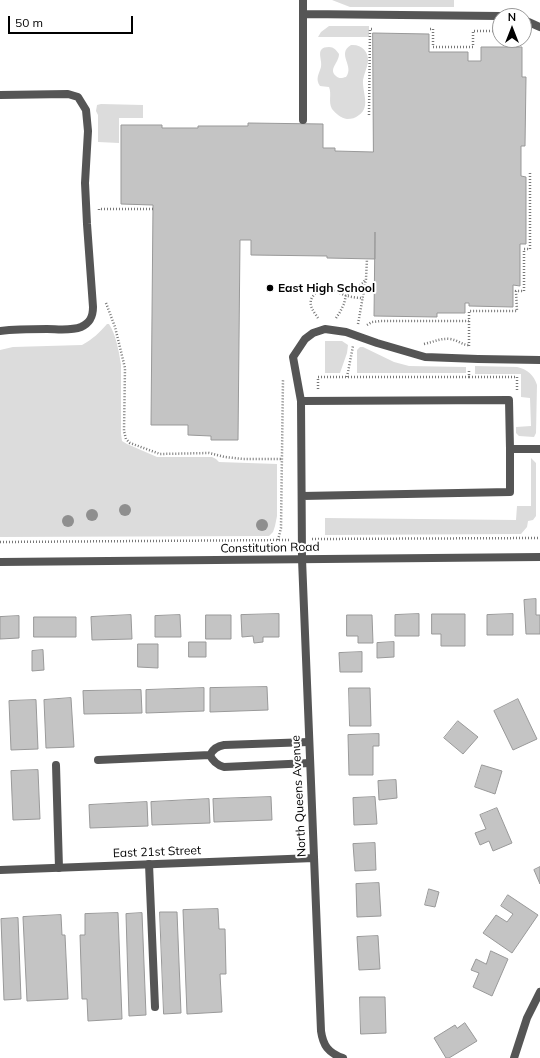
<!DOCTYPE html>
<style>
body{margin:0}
#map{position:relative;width:540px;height:1058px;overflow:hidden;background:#fff;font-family:Mulish,sans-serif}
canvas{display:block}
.north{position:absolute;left:492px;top:8px;width:40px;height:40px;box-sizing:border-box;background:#fff;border:1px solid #999;border-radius:50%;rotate:0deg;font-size:11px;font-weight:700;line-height:16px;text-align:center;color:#000}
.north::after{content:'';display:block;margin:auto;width:14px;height:18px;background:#000;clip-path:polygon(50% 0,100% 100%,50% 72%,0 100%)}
.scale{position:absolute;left:8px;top:16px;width:125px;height:18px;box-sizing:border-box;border:2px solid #000;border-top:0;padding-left:5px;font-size:12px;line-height:14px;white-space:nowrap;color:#000;-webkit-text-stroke:3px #fff;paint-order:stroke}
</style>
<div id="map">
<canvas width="540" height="1058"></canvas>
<div class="north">N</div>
<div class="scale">50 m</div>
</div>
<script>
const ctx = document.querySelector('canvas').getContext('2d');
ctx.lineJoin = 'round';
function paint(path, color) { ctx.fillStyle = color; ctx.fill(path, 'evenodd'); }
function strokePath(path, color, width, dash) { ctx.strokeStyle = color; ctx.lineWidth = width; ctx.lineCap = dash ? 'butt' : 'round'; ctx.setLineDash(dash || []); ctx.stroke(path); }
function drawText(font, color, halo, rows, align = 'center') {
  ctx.font = font + ' Mulish,sans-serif'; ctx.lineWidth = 4; ctx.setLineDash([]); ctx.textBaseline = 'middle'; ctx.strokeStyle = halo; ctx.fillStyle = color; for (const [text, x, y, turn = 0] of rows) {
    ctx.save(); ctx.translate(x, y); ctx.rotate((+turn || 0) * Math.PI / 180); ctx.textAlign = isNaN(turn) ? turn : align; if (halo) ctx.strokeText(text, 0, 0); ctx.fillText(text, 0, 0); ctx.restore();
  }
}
paint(new Path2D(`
 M332 0H454V7H350Z
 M329 26H369V37H318L321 32Z
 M351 45C361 44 369 51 368 62 367 68 364 74 363 80 362 92 371 107 359 115 355 118 352 119 347 119 341 118 336 114 332 109 328 102 332 94 329 87L320 86C315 79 319 74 321 67 323 60 314 47 329 47 334 47 336 50 339 54 339 63 328 69 336 76 339 79 342 78 346 77 355 66 336 54 351 45Z
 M101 104 143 105V118H119V143L98 142V115L96 111 97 105Z
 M107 324H109C116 335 119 351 121 365V434L122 441 127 444 157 457H212L216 459 219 462 277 464V516L275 526 273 532 269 536 0 537V350L13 347 82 345C93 339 99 333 107 324Z
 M325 341H342L348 345 347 353 340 373H325Z
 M360 347H363L394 362 409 366 466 367V373H357V350Z
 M475 366 517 367C527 369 534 375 537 385L536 433 534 437 519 436 516 433V427L531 426 530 398 521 397V374H475Z
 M531 458 536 463V516L533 520 528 521 527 527 521 534 325 535V518L516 520 517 506H531Z`), '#dcdcdc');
const building = new Path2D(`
 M373 33 429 34V52H468V61H481V47H522V77H526L525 146H521V176L526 177V244H520V286L513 285V307L469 306V303H465V313H437V317L374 316 375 232V259L327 258V256L251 255V240H240L238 440H211V436L188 435V425H151L153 205 121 204V125H162V128H198V126H248V123L323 124V148H335V151L373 152Z
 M536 599V615H540V634H526L524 600Z
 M279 614V637H263V642L254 643 253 636 242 637 241 615Z
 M419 614V636H395V615Z
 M432 614H465V646H441V634H432Z
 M513 614V635H487V615Z
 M131 615 132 639 92 640 91 617Z
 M180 615 181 637H155V616Z
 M206 615H231V639H206Z
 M347 615H372L373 643H358V636H347Z
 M19 616V638L0 639V617Z
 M34 617H76V637H34Z
 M189 642H206V657H189Z
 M394 642V657L377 658V643Z
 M138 644H158V668L138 667Z
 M43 650 44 670 32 671V651Z
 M362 652V672H340L339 653Z
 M267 687 268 710 210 712V688Z
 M204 688V711L146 713V690Z
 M349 688H370L371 726H350Z
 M141 690 142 713 84 714 83 691Z
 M71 698 74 747 46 748 44 700Z
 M518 699 537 739 513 750 494 711Z
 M36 700 38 749 11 750 9 701Z
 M458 721 478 737 463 754 444 738Z
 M379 734V746H373V775H349L348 735Z
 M482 765 502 771 495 794 475 787Z
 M38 770 40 819 13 820 11 771Z
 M396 780 397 798 379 800 378 781Z
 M271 797 272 820 214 822 213 799Z
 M375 797 377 824 354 825 353 798Z
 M209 799 210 823 152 825 151 802Z
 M147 802 148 826 90 828 89 805Z
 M497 808 512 843 493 851 489 841 480 845 475 833 486 829 480 815Z
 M375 843 376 870 355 871 353 844Z
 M540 867V884L534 870Z
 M379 883 381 916 357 917 356 884Z
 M429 889 439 892 435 907 425 905Z
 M508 895 538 915 512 953 483 933 496 915 507 922 513 914 501 906Z
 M218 909 219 929H225L226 974H220L222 1012 187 1014 183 910Z
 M160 912H177L181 1013 164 1014Z
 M118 913 122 1019 88 1021 87 999H82L80 935H85V914Z
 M142 913 146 1015 129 1016 126 914Z
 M61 915 62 935H65L68 999 27 1001 23 917Z
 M18 918 21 999 4 1000 1 919Z
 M378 936 380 969 359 970 357 937Z
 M491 951 508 959 492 996 473 987 479 973 471 970 476 959 486 964Z
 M360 997H385L386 1033 361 1034Z
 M465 1023 477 1041 449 1058H446L434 1038 455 1025 457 1028Z`);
paint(building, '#c4c4c4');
strokePath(building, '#999', 1);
strokePath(new Path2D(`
 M430 29H433V47H473V31H500
 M369 115 370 29H373
 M99 210V209H153
 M106 303 115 327 125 368 124 431 126 439 130 443 160 454 209 453 225 457 243 459H282
 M318 318C314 312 307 304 313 296 321 284 334 290 344 295 350 297 357 298 363 298
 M336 318 340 312 344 304 346 295 363 283 365 280
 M469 321V346
 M358 324 366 279 367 259
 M367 325 372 322 381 321H469V311H517L516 291H524V249H530V172
 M424 344C434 342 440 338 450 339 458 340 462 345 469 345
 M347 377 353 346
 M469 377H517V391
 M318 389V377H469V369
 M312 539 540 538
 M278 540 281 528 283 379
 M0 542 289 540`), '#777', 2.5, [1, 2]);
strokePath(new Path2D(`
 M303 0V120
 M303 14 500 16
 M524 20 540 27
 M0 95 68 94 78 97 86 110 88 131 85 183 87 224 93 307C93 317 90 323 81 327 71 331 57 329 47 329 31 329 16 329 0 331
 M301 401 293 357 305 339 313 333 325 329 346 332 377 343 425 357 478 359 540 360
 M302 496 510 492V449
 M302 559 301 401 509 400 510 449H540
 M210 755C213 762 217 765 224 767L310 763
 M210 755C213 749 217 746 224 745L309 742
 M98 760 210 755
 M56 765 59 868
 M149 864 155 1007`), '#555', 8);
strokePath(new Path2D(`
 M302 559 321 1031C323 1045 328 1053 343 1058
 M0 870 314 858
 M514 1058 527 1018 540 992`), '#555', 8);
strokePath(new Path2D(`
 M0 562 540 557`), '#555', 8);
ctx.fillStyle = '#8f8f8f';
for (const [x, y] of [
 [125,510],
 [92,515],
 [68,521],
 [262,525]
]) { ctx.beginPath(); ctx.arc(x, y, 6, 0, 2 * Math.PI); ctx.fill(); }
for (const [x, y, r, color] of [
 [270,288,4,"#000"]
]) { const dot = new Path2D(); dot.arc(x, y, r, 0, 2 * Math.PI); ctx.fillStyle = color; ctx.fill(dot); strokePath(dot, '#fff', 1.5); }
drawText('bold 12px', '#000', '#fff', [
 ["East High School",278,288]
], 'left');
drawText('12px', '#000', '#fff', [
 ["Constitution Road",270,548,-1],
 ["North Queens Avenue",299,796,-93],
 ["East 21st Street",157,852,-2]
]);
</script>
